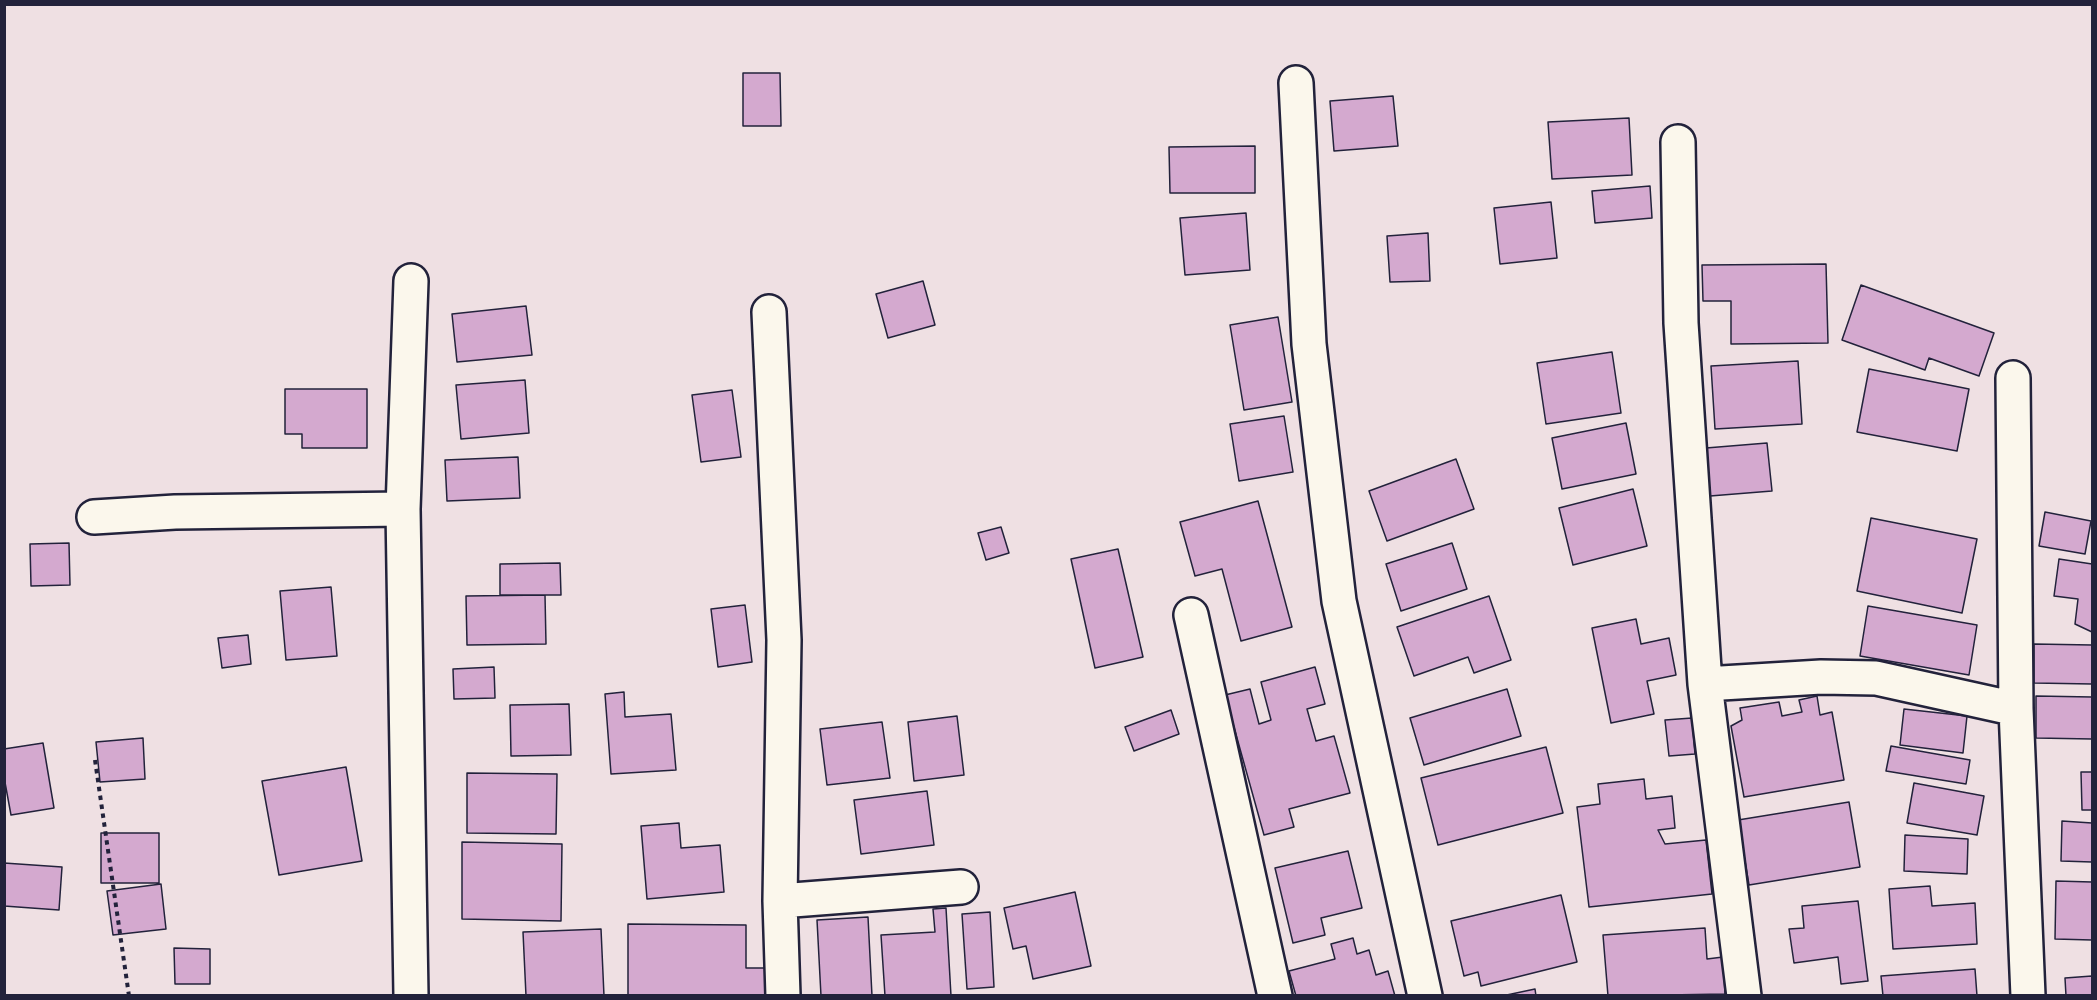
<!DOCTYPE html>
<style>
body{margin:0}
#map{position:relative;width:2097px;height:1000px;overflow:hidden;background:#efe0e3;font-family:"Comic Neue",sans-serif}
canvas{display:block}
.frame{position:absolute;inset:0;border:6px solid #22223b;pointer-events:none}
</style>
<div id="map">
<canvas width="2097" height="1000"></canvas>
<div class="frame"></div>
</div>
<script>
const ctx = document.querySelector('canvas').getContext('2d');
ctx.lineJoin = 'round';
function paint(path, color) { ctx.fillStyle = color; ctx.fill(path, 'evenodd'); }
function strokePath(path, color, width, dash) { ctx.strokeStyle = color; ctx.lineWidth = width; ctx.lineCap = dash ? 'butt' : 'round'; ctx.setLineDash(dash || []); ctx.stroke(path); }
const building = new Path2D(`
 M743 73H780L781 126H743Z
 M1393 96 1398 146 1334 151 1330 101Z
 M1629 118 1632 175 1552 179 1548 122Z
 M1255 146V193H1170L1169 147Z
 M1650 186 1652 218 1595 223 1592 191Z
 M1551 202 1557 258 1500 264 1494 208Z
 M1246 213 1250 270 1185 275 1180 218Z
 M1428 233 1430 281 1390 282 1387 236Z
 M1826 264 1828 343 1731 344V301H1703L1702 265Z
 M923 281 935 325 888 338 876 294Z
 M1861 285 1994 333 1979 376 1929 358 1925 370 1842 340Z
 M526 306 532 355 457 362 452 314Z
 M1278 317 1292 402 1244 410 1230 325Z
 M1612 352 1621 413 1546 424 1537 363Z
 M1798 361 1802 424 1715 429 1711 366Z
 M1869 369 1969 389 1957 451 1857 432Z
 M525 380 529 433 461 439 456 385Z
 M285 389H367V448H302V434H285Z
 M732 390 741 457 701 462 692 395Z
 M1284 416 1293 472 1239 481 1230 424Z
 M1626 423 1636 474 1562 489 1552 438Z
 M1767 443 1772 491 1710 496 1706 448Z
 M518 457 520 498 447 501 445 460Z
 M1456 459 1474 509 1387 541 1369 491Z
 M1633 489 1647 546 1573 565 1559 508Z
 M1258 501 1292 627 1241 641 1222 569 1195 576 1180 522Z
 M2045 512 2091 521 2085 554 2039 546Z
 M1871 518 1977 539 1962 613 1857 591Z
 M1001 527 1009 553 986 560 978 533Z
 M69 543 70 585 31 586 30 544Z
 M1452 543 1467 589 1401 611 1386 564Z
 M1118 549 1143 657 1095 668 1071 559Z
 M2059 559 2092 564V632L2075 624 2078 599 2054 596Z
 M560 563 561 595H500V564Z
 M331 587 337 656 286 660 280 591Z
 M545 595 546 644 467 645 466 596Z
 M1489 596 1511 660 1474 673 1468 657 1414 676 1397 627Z
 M745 605 752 662 718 667 711 609Z
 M1868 606 1977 625 1969 675 1860 656Z
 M1636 619 1641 644 1669 638 1676 675 1647 681 1654 714 1611 723 1592 628Z
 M248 635 251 664 222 668 218 638Z
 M2034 644 2092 645V684L2034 683Z
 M494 667 495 698 454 699 453 669Z
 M1315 667 1325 704 1307 709 1316 741 1334 736 1350 793 1289 809 1294 827 1264 835 1225 695 1250 689 1259 724 1271 720 1261 682Z
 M1507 689 1521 736 1424 765 1410 718Z
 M624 692 625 717 671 714 676 770 611 774 605 694Z
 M1817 696 1820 715 1832 712 1844 780 1744 797 1731 726 1742 720 1740 708 1779 702 1782 716 1802 712 1799 700Z
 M2036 696 2092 697V739L2036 738Z
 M569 704 571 755 511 756 510 705Z
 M1904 709 1967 716 1963 753 1900 745Z
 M1171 710 1179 734 1134 751 1125 727Z
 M957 716 964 775 914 781 908 722Z
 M1692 718 1695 754 1669 756 1665 720Z
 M882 722 890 778 827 785 820 729Z
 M143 738 145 779 100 782 96 742Z
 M43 743 54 808 11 815 4 777V749Z
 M1891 746 1970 760 1966 784 1886 771Z
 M1546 747 1563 813 1438 845 1421 778Z
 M346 767 362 861 279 875 262 781Z
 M2081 772H2092V810H2082Z
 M467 773 557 774 556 834 467 833Z
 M1644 779 1646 799 1672 796 1675 828 1658 830 1665 844 1706 840 1712 894 1589 907 1577 807 1600 804 1598 784Z
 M1914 783 1984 796 1977 835 1907 823Z
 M927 791 934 845 861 854 854 800Z
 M1849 802 1860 867 1749 885 1738 820Z
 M2062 821 2092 823V862L2061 861Z
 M679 823 681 848 720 845 724 892 647 899 641 826Z
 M101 833H159V883H101Z
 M1905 835 1968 839 1967 874 1904 871Z
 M462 842 562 844 561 921 462 919Z
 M1348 851 1362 908 1321 918 1325 935 1293 943 1275 868Z
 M4 863 62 867 59 910 4 906Z
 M2056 881 2092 882V940L2055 939Z
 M161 884 166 929 113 935 107 891Z
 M1930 886 1932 906 1975 903 1977 944 1893 949 1889 889Z
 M1075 892 1091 966 1033 979 1026 946 1013 949 1004 908Z
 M1561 895 1577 962 1481 986 1478 972 1464 976 1451 921Z
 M1858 901 1868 981 1841 984 1838 957 1794 963 1789 929 1804 928 1802 906Z
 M946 908 951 996H885L881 935 935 932 933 909Z
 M990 912 994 987 967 989 962 914Z
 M868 917 872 996H821L817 920Z
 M628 924 746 925V968H770V996H628Z
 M1705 928 1707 959 1723 957 1725 994 1608 996 1603 935Z
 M601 929 604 996H526L523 932Z
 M1353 938 1357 954 1369 950 1376 975 1388 971 1395 996H1296L1289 971 1335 959 1331 944Z
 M174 948 210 949V984H175Z
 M1975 969 1977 996H1883L1881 976Z
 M2092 976V996H2066L2065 978Z
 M1535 989 1536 996H1502Z`);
paint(building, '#d4a9cf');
strokePath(building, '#22223b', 1.5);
const street = new Path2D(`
 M1296 83 1309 344 1339 601 1425 996
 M1678 142 1681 323 1705 684 1744 996
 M411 281 403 509 411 996
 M769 312 784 640 780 901 783 996
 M2013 378 2016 709 2028 996
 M94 517 175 512 403 509
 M1191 615 1275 996
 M1705 684 1821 677 1876 678 2016 709
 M780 901 961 887`);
strokePath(street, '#22223b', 38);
strokePath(new Path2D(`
 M95 760 129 996`), '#22223b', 4, [4.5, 4.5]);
strokePath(street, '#fbf7ec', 33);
</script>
